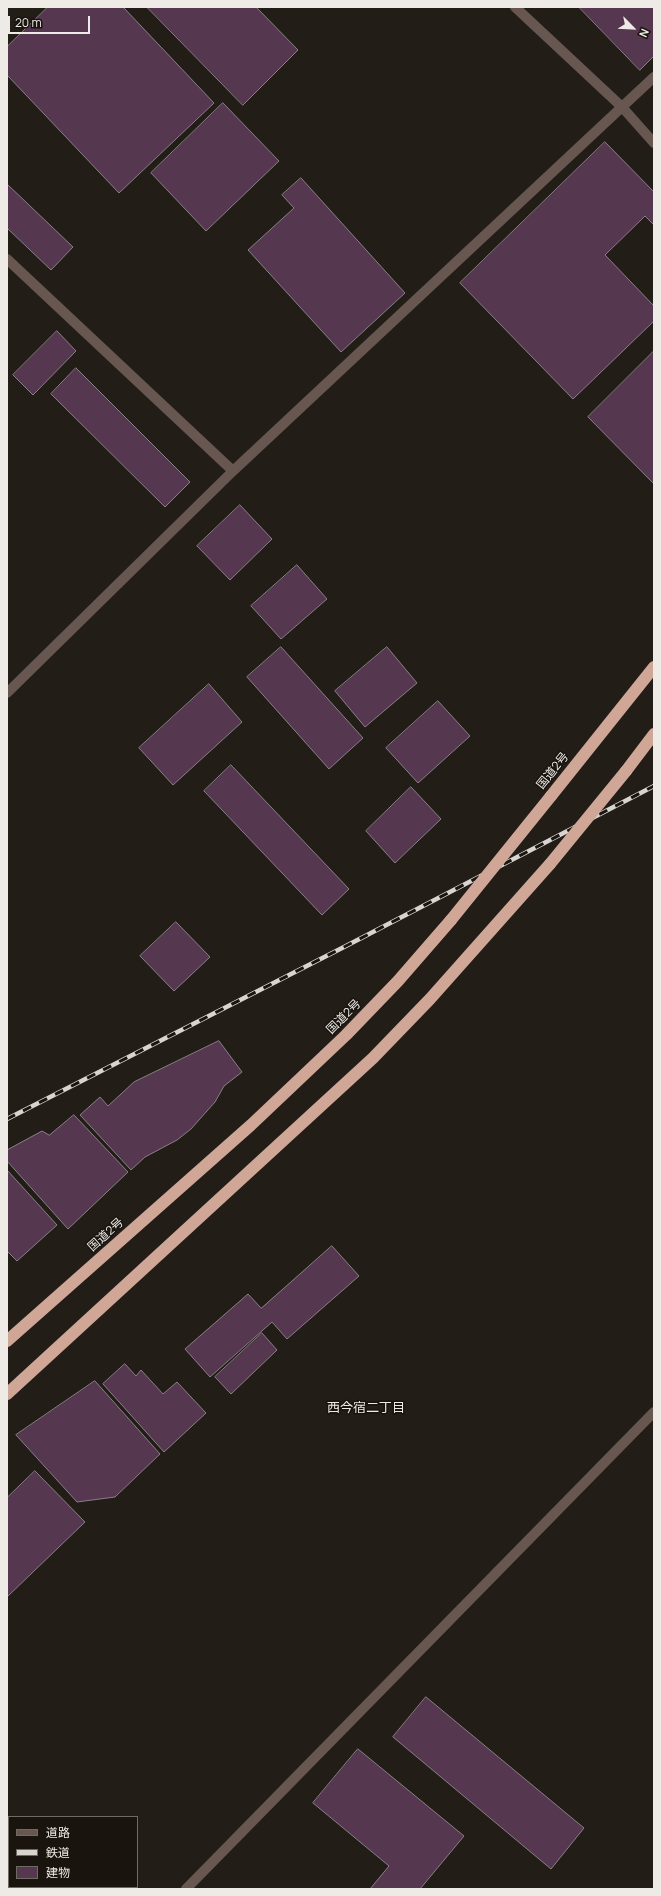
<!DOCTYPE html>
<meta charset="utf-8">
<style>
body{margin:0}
#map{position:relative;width:661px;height:1896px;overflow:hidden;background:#221d17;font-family:Manrope,"Noto Sans JP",sans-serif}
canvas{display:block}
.frame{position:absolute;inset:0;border:8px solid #eeeae6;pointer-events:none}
.legend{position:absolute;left:8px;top:1816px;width:130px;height:72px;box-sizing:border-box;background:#19140e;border:1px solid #6e6a64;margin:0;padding:5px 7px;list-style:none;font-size:12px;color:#eeeae6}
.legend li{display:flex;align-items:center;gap:8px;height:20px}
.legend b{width:20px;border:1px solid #6e6a64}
.north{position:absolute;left:613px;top:8px;width:40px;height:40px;-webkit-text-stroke:3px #19140e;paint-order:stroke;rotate:114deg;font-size:11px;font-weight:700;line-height:16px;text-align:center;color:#eeeae6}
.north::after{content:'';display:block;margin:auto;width:14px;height:18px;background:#eeeae6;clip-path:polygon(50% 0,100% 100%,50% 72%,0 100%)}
.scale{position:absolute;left:8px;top:16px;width:82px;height:18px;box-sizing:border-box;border:2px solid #eeeae6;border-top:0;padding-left:5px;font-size:12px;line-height:14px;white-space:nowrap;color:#eeeae6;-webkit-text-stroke:3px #19140e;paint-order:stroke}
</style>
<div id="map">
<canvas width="661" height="1896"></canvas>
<div class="frame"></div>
<ul class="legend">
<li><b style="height:5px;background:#685751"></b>道路</li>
<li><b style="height:5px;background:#d8d4d0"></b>鉄道</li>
<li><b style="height:11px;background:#55384f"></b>建物</li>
</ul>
<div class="north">N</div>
<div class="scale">20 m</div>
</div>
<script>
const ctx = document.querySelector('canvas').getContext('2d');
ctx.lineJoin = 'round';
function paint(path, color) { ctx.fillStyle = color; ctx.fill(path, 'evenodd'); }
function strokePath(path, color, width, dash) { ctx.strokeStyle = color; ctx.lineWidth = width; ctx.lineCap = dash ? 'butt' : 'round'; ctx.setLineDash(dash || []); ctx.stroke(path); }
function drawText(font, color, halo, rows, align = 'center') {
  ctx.font = font + ' Manrope,"Noto Sans JP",sans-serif'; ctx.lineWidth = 3; ctx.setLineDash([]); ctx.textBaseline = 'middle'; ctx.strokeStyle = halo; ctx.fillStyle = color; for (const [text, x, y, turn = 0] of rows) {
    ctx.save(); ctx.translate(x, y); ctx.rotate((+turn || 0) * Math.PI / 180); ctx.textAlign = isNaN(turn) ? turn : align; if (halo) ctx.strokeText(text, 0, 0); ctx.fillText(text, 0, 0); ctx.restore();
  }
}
const building = new Path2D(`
 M48 7H123L214 103 119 193 7 75V47Z
 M147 7H256L298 50 243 105Z
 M579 7H654V56L640 70Z
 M223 103 279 161 206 231 151 173Z
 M605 142 654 192V225L645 216 605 255 654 306V321L573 399 460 283Z
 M301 178 405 293 341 352 248 250 294 208 282 195Z
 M7 184 73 247 51 270 7 228Z
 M57 331 76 351 33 395 13 375Z
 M654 351V484L588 417Z
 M76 368 190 482 165 507 51 394Z
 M240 505 272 539 230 580 197 546Z
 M297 565 327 599 281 639 251 606Z
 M281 647 363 738 329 769 247 677Z
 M387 647 417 683 365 727 335 691Z
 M209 684 242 722 173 785 139 748Z
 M438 701 470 736 418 783 386 748Z
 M231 765 349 889 322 915 204 791Z
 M411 787 441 819 395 863 366 831Z
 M176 922 210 957 174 991 140 956Z
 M219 1041 242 1072 224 1086 215 1102 191 1129 177 1140 145 1157 131 1170 80 1115 100 1097 108 1106 134 1082Z
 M74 1115 128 1172 68 1229 7 1161V1150L42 1131 49 1135Z
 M7 1170 57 1225 17 1261 7 1251Z
 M332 1246 359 1276 287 1339 272 1322 210 1377 185 1349 248 1294 261 1308Z
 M262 1333 277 1350 231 1394 215 1377Z
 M125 1364 136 1376 141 1370 163 1394 177 1382 206 1413 164 1452 103 1384Z
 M95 1381 160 1454 115 1497 77 1502 16 1435Z
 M35 1471 85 1522 7 1597V1498Z
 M426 1697 584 1828 551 1869 393 1737Z
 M358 1749 464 1836 420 1889H370L389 1866 313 1803Z`);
paint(building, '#55384f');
strokePath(building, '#888086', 1);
strokePath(new Path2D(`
 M515 7 622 107 654 143
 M7 259 233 471
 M7 693 233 471 654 77
 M186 1889 654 1412`), '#685751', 10);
strokePath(new Path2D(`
 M626 771 654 734
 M551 796 654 667
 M7 1341 251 1125 346 1035 398 981 451 920
 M7 1394 373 1058 430 999 550 864`), '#d0a797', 12);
const rail = new Path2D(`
 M7 1119 344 947 654 786`);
strokePath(rail, '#d8d4d0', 4.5);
strokePath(rail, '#19140e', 3, [9]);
strokePath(new Path2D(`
 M550 864 626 771
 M451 920 551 796`), '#d0a797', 12);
drawText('12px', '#eeeae6', '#19140e', [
 ["国道2号",553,771,-51],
 ["国道2号",344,1017,-45],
 ["国道2号",106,1235,-42]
]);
drawText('13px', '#eeeae6', '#19140e', [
 ["西今宿二丁目",366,1408]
]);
</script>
